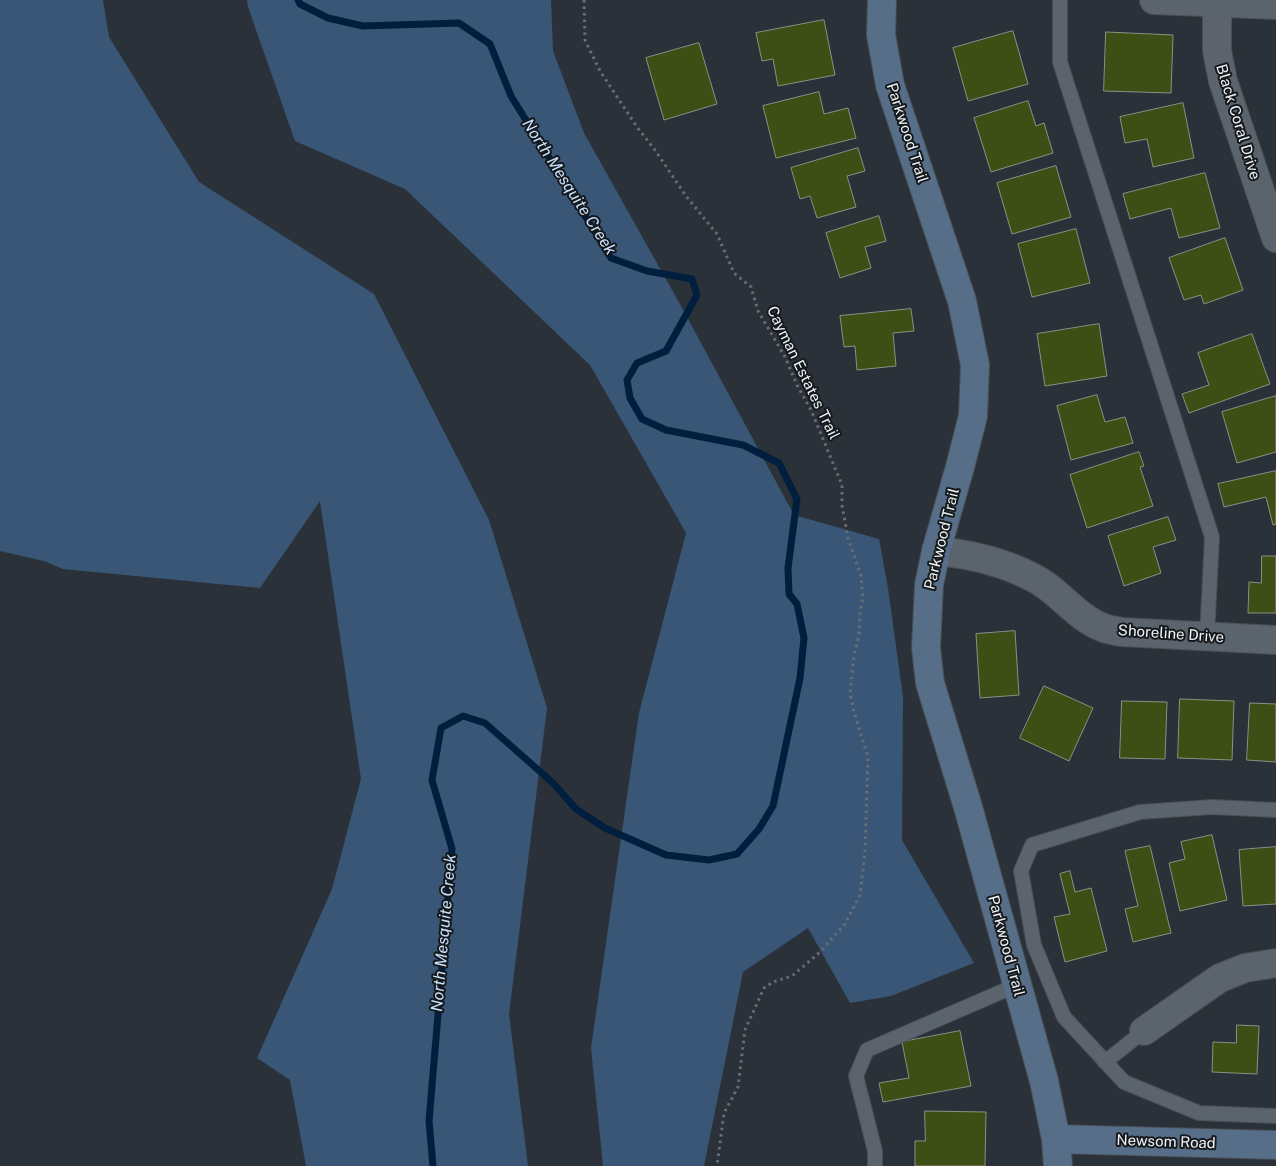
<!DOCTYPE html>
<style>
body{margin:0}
canvas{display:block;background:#2a3139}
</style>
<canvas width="1276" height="1166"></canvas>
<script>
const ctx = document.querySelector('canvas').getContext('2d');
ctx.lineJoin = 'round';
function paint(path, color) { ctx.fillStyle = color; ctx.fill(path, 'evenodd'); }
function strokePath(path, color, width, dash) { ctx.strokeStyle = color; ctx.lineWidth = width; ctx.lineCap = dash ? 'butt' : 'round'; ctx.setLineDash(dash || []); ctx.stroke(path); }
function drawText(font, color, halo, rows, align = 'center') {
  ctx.font = font + ' "Public Sans",sans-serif'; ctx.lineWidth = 4; ctx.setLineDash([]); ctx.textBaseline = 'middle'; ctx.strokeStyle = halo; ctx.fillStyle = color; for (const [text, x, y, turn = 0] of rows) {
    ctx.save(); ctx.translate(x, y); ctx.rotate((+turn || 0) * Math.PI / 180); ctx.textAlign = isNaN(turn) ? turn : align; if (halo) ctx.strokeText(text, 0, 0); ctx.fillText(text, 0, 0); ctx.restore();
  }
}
paint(new Path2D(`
 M0 0H103L109 37 199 182 374 294 489 520 547 708 509 1014 528 1166H306L290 1080 257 1058 332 889 361 779 320 501 260 588 63 569 44 561 0 551Z
 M247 0H551L553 51 584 133 681 306 794 515 879 539 888 588 903 697 902 840 974 963 891 996 850 1003 808 928 743 972 704 1166H603L591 1048 639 713 686 533 590 365 405 189 295 141 248 7Z`), '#395676');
strokePath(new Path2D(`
 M298 0 300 4 328 18 363 26 459 23 490 44 511 96 611 258 647 271 692 279 697 295 666 351 637 363 627 380 630 398 642 419 666 430 743 445 779 463 797 499 788 568 789 594 797 604 804 638 800 678 773 806 759 829 737 854 709 860 666 855 605 828 576 809 553 783 485 723 463 716 441 728 432 780 452 849 429 1121 433 1166`), '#001e3d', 7);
const building = new Path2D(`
 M824 20 835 75 778 86 773 59 762 61 756 33Z
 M1013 31 1028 84 968 101 953 48Z
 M1106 32 1173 35 1171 93 1104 91Z
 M699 43 717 104 664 120 646 58Z
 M819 92 824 114 848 108 856 138 776 158 763 106Z
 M1028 101 1036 126 1044 123 1053 153 991 172 974 118Z
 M1183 103 1194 158 1153 167 1147 139 1125 143 1120 117Z
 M858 148 865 171 847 176 856 207 817 218 810 196 800 199 791 168Z
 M1056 166 1071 217 1012 234 997 183Z
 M1205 173 1220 228 1179 238 1171 208 1130 219 1123 194Z
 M879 216 886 241 865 247 871 268 840 278 826 233Z
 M1076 229 1090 283 1032 297 1018 244Z
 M1225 238 1243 290 1204 304 1201 295 1184 300 1169 258Z
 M911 309 914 331 893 333 896 366 857 370 855 346 844 347 840 316Z
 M1099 324 1107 376 1045 386 1037 334Z
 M1252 334 1270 384 1189 413 1182 394 1209 385 1198 353Z
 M1097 395 1105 422 1125 417 1133 443 1071 460 1057 406Z
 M1276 396V452L1237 463 1222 412Z
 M1139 452 1144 466 1140 467 1153 506 1087 528 1070 475Z
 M1276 471V524L1273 525 1266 497 1224 507 1218 484Z
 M1168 517 1176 540 1153 547 1161 573 1124 586 1108 536Z
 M1262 556H1276V613H1248L1249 582 1261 583Z
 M1015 631 1019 695 980 698 976 634Z
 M1044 686 1093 708 1069 761 1020 738Z
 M1180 699 1234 701 1232 760 1178 758Z
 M1122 701 1167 702 1165 759 1120 758Z
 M1250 703 1276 704V762L1247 760Z
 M1212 835 1227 900 1180 911 1169 863 1185 859 1181 842Z
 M1150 846 1171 933 1133 942 1125 909 1138 906 1125 851Z
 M1276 847V904L1243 906 1239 850Z
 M1070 871 1075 892 1091 888 1107 951 1065 962 1054 917 1070 914 1060 874Z
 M1237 1025 1259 1026 1257 1074 1212 1072 1213 1042 1236 1043Z
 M960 1031 971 1086 883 1102 879 1083 909 1078 902 1042Z
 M925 1111 986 1112 985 1166H915V1141H925Z`);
paint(building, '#3d4f14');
strokePath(building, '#8b9085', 1);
const lane = new Path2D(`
 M1060 0V62L1212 537 1207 636
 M1276 810 1212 807 1140 812 1032 845 1021 871 1034 945 1064 1017 1124 1082 1199 1113 1276 1116
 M1105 1062 1144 1031
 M875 1166V1151L856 1076 867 1050 1017 985`);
const street = new Path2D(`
 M1154 0 1276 5
 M1217 3V51L1223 81 1276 238
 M936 551C969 554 1003 562 1032 577 1059 590 1076 618 1104 628 1109 630 1116 631 1122 632L1276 640
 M1144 1031 1220 978 1245 968 1276 963`);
const secondary = new Path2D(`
 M882 0 881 35 890 85 962 301 975 365 973 416 960 467 936 551 929 585 926 648 930 683 968 807 1044 1081 1056 1139 1058 1166
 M1056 1139 1276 1145`);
strokePath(lane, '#484e54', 16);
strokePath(street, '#484e54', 30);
strokePath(secondary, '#484e54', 30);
strokePath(new Path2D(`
 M584 0 585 40 600 71 637 127 655 150 686 196 717 234 734 273 751 287 758 311 785 357 797 385 811 410 842 485V505L848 538 861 576 863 598 860 612 859 635 854 656 850 693 854 712 868 757 865 852 860 895 845 924 820 952 792 976 773 982 764 988 745 1030 738 1087 724 1113 717 1166`), '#686e75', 3, [2.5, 4]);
strokePath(lane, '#5b636c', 14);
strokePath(street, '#5b636c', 28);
strokePath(secondary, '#566e88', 28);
drawText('15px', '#eff4f9', '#16191c', [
 ["Black Coral Drive",1238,122,73],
 ["Parkwood Trail",907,133,72],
 ["Cayman Estates Trail",803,373,64],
 ["Parkwood Trail",942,539,-76],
 ["Shoreline Drive",1171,634,4],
 ["Parkwood Trail",1006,946,75],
 ["Newsom Road",1166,1142,2]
]);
drawText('italic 16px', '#c9e2fe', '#16191c', [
 ["North Mesquite Creek",569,187,57],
 ["North Mesquite Creek",444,933,-85]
]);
</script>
